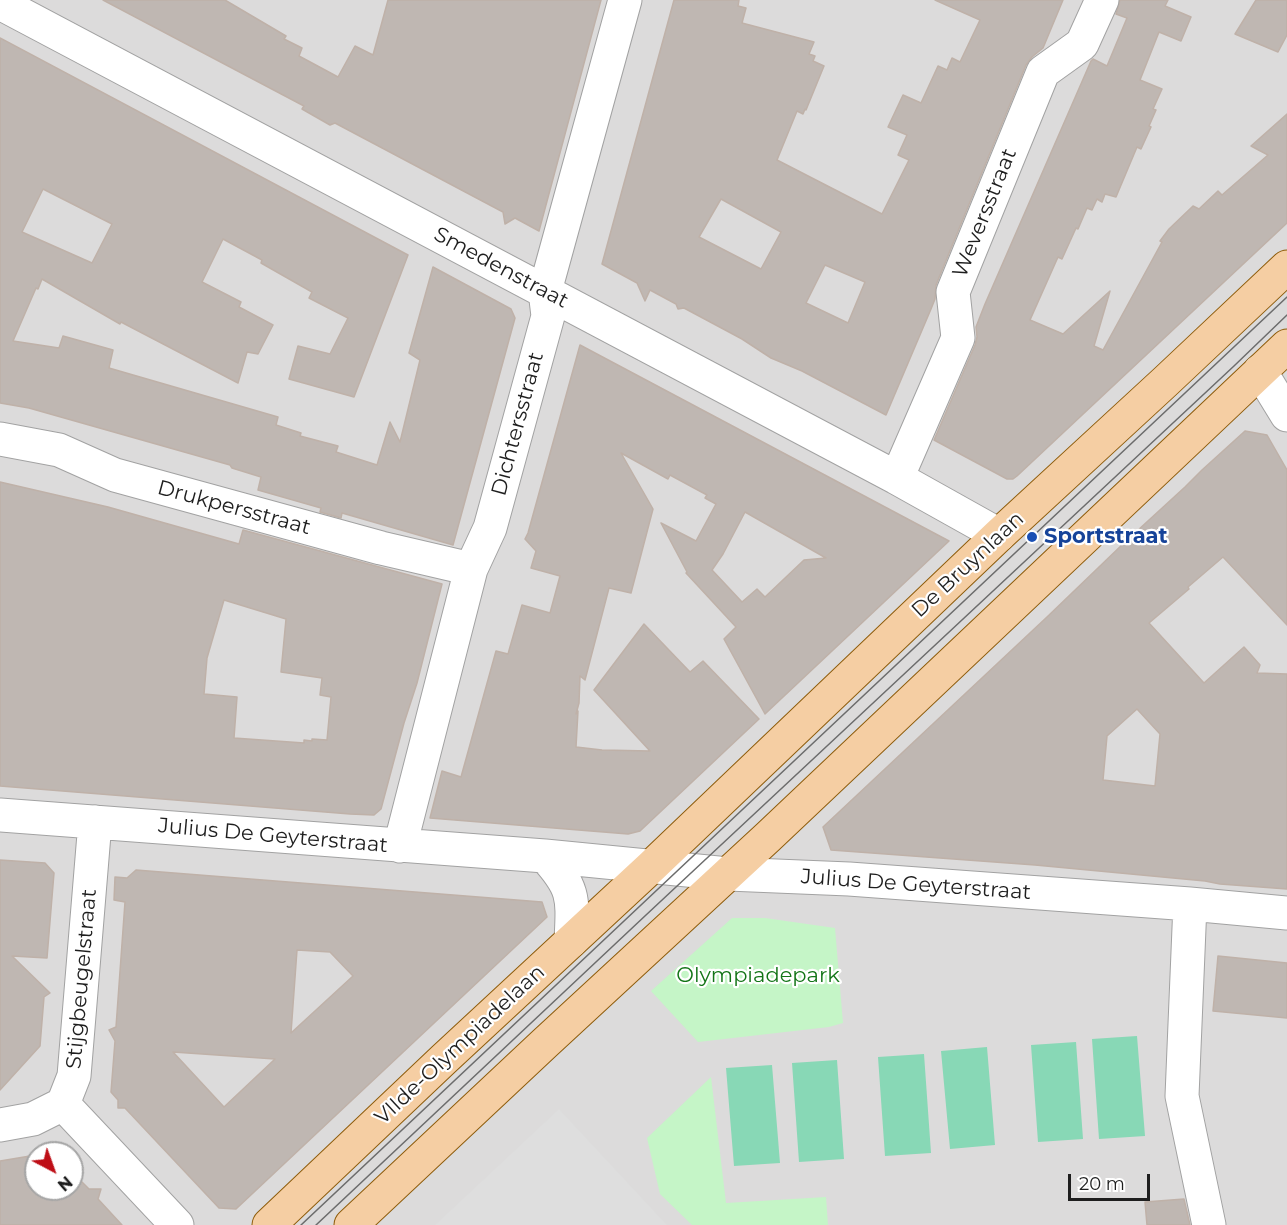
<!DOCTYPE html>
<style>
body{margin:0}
#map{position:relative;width:1287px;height:1225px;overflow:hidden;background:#eeebe5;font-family:Montserrat,sans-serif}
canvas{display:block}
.north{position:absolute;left:24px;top:1141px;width:60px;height:60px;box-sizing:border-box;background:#fff;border:2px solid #a5a5a5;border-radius:50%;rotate:139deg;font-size:16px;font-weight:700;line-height:24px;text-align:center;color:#1e1e1e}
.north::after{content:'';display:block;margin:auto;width:21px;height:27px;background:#be0e16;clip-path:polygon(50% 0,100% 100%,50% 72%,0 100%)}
.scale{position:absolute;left:1068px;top:1174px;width:82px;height:27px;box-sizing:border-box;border:3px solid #1e1e1e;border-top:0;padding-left:8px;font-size:18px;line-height:21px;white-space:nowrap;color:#1e1e1e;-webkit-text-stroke:4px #fff;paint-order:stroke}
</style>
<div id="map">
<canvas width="1287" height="1225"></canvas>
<div class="north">N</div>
<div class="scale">20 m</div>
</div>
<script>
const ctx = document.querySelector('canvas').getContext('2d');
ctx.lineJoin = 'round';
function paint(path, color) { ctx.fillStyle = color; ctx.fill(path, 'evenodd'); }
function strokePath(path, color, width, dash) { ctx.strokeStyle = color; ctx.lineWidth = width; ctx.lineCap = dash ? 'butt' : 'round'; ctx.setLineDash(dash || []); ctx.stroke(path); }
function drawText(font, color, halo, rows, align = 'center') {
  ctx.font = font + ' Montserrat,sans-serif'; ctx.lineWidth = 4.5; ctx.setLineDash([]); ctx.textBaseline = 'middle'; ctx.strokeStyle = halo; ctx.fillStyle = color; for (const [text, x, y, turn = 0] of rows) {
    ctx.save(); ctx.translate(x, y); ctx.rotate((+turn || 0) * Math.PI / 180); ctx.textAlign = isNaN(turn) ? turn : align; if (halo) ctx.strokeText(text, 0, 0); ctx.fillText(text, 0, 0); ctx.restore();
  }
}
paint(new Path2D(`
 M0 0H1287V1225H0ZM36 1153H72V1189H36Z`), '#dcdbdb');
paint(new Path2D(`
 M732 918H765L835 928 843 1023 829 1027 698 1042 651 991Z
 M711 1077 726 1203 826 1197 828 1225H692L660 1194 647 1138Z`), '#c5f5c7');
paint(new Path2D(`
 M1137 1036 1145 1136 1099 1139 1092 1039Z
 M1076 1042 1083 1139 1038 1142 1031 1045Z
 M987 1047 995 1145 950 1149 941 1051Z
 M924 1054 931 1153 885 1156 878 1057Z
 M837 1060 844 1159 799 1162 792 1063Z
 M772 1065 780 1163 734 1166 726 1068Z`), '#88d8b6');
paint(new Path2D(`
 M559 1109 667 1225H435Z`), '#dedede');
const building = new Path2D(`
 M103 0H225L286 36 284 39 302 48 299 56 338 77 355 46 373 55 388 0H601L539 231 515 218 505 224 503 212 335 123 330 125 302 109 304 106Z
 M674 0H739L738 6 746 8 742 23 814 42 809 54 815 56 813 61 824 66 806 110 805 109 803 114 797 111 777 160 882 214 909 160 898 155 907 135 888 127 903 95 921 103 938 66 947 70 952 58 960 62 980 20 935 0H1063L1043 48 1032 57 1026 65 936 285 935 299 931 309 886 415 802 371 771 358 742 339 684 308 678 309 676 304 650 290 645 301 637 283 602 264ZM721 199 781 232 761 269 699 237ZM825 265 865 282 848 323 806 303Z
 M1120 0H1168L1165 6 1191 17 1181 41 1159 32 1140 80 1162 89 1153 109 1156 110 1149 126 1151 127 1141 149 1137 147 1116 197 1105 194 1102 202 1097 199 1092 210 1087 208 1078 229 1076 228 1062 259 1058 257 1030 320 1063 334 1110 291 1094 346 1103 350 1162 242 1160 241 1169 229 1193 206 1199 209 1218 191 1222 195 1268 155 1251 146 1287 114V223L1017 476 1013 479H1007L934 440 975 345 977 337 976 327 985 304 1091 61 1093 59 1107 66 1127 18 1116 14Z
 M1256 0H1287V35L1278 52 1235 34Z
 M0 38 408 255 354 397 289 379 298 346 330 354 348 318 309 298 312 292 261 263 262 260 223 239 202 282 241 302 239 307 273 325 258 354 247 352 238 383 121 322 120 324 42 279 38 289 36 288 13 341 59 348 63 336 113 350 109 368 278 417 276 425 301 433 300 436 338 446 336 452 377 465 390 422 400 442 420 360 409 353 433 267 511 309 515 318 453 545 342 513 341 518 320 512 321 508 258 490 261 477 232 468 230 465 29 408 0 403ZM43 189 112 224 92 263 22 232Z
 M580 345 949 541 765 714 724 639 736 627 686 573 687 572 661 523 696 541 716 504 705 498 707 495 670 475 668 479 621 453 653 509 631 593 609 588 585 680 580 676 579 703 576 714 578 711 576 747 602 750 650 751 594 690 644 624 690 672 703 661 759 719 640 831 628 834 430 818 442 771 461 777 496 651 508 654 522 605 550 613 560 576 531 568 536 551 525 539 528 533ZM745 512 826 558 804 560 765 597 757 589 742 602 712 570 723 554Z
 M1245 431 1267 435 1287 470V625L1223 557 1188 587 1189 589 1149 623 1204 683 1244 647 1260 665 1257 673 1287 674V889L1220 884 1205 881 1035 865 831 850 823 827 1047 617 1125 542 1185 487 1202 470ZM1137 709 1160 734 1155 786 1103 780 1107 736Z
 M0 482 108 507 239 544 243 530 442 584 417 683 404 723 381 809 374 815 350 814 0 786ZM224 600 286 619 281 672 322 678 320 695 331 697 327 740 312 739V741L304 740V743L234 738 237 697 204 694 207 658Z
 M0 860 45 863 54 873 47 958 12 956 50 993 44 997 40 1046 0 1090Z
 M136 870 542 902 547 917 236 1209 219 1208 125 1108H118V1100L111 1092 115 1041 109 1030 116 1027 125 902 114 900 115 877 127 878ZM297 950 330 952 353 976 291 1033ZM173 1052 275 1059 224 1107Z
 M1218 956 1287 963V1018L1213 1011Z
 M36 1155V1189H72V1172L89 1189H101L98 1199 122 1225H0V1161Z
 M1184 1199 1190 1225H1147L1145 1202Z`);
paint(building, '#bfb7b2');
strokePath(building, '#bfb1a8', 1.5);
const minor = new Path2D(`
 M0 3 897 478 999 535
 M1260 371 1287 415
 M0 439 59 450 115 475 381 548 471 569
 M897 478 958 338 953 292 1043 72 1082 44 1102 0
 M0 815 545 856 728 874 849 879 1190 904 1287 913
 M400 846 471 569 490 528 548 316 545 291 625 0
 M545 856C575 889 573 898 571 941
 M1190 904 1182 1096 1209 1225
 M63 1104 177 1225
 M0 1125 33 1119 63 1104 74 1076 95 822`);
const major = new Path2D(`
 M269 1225 444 1059 652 866 999 535 1166 381 1287 267
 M351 1225 545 1043 768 837 1287 346`);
strokePath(minor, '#a2a2a2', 35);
strokePath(major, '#8e5c0b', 35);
strokePath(minor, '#fff', 33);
strokePath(major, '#f5cea3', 33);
strokePath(new Path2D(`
 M301 1225 1287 297
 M316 1225 646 915 1234 366 1287 315`), '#6c6c6c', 1.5);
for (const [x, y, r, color] of [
 [1032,537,6,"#1a4fb4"]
]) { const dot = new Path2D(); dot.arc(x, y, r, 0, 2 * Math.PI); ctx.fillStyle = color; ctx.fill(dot); strokePath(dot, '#fff', 2); }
drawText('21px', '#1e1e1e', '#fff', [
 ["Weversstraat",985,213,-68],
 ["Smedenstraat",501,268,28],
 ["Dichtersstraat",518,424,-75],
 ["Drukpersstraat",234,508,15],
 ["De Bruynlaan",968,565,-43],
 ["Julius De Geyterstraat",273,836,5],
 ["Julius De Geyterstraat",916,885,4],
 ["Stijgbeugelstraat",82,979,-85],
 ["VIIde-Olympiadelaan",460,1045,-43]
]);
drawText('bold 21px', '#164399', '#fff', [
 ["Sportstraat",1044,537]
], 'left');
drawText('21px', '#137517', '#fff', [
 ["Olympiadepark",758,976]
]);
</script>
